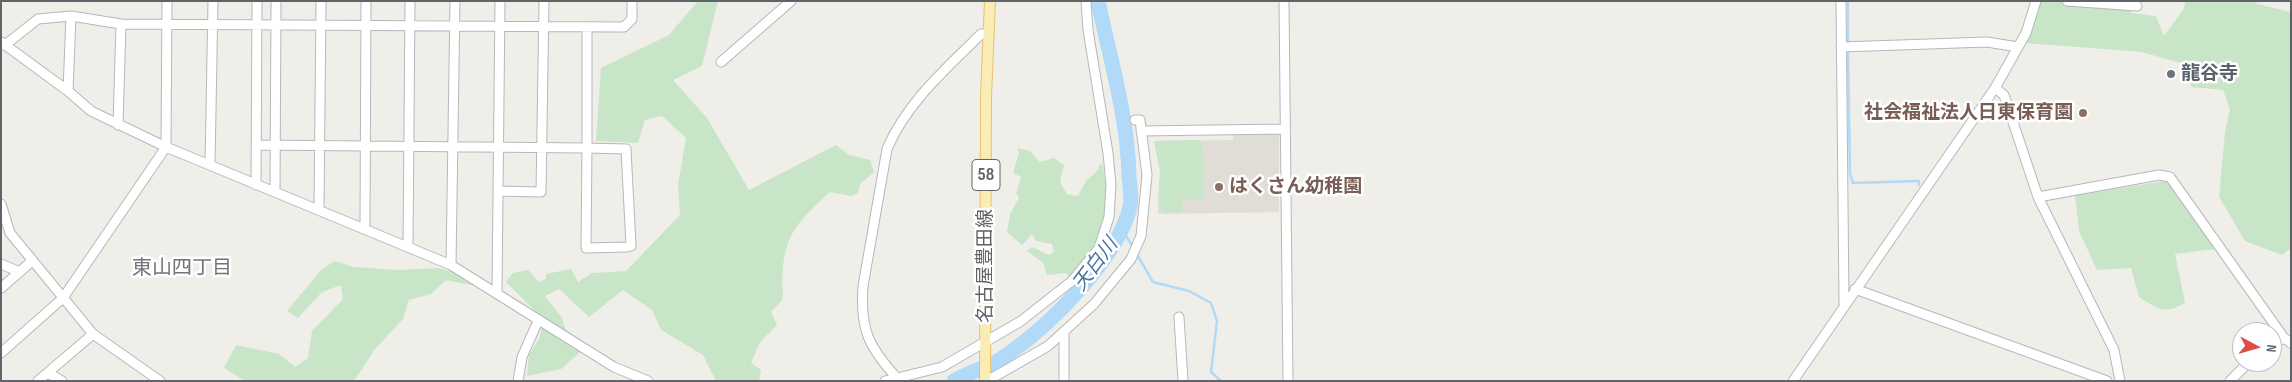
<!DOCTYPE html>
<meta charset="utf-8">
<style>
body{margin:0}
#map{position:relative;width:2292px;height:382px;overflow:hidden;background:#f0eee9;font-family:"Sofia Sans Condensed",sans-serif}
canvas{display:block}
.frame{position:absolute;inset:0;border:2px solid #606367;pointer-events:none}
.north{position:absolute;left:2232px;top:322px;width:50px;height:50px;box-sizing:border-box;background:#fff;border:1px solid #bfc1c2;border-radius:50%;rotate:96deg;font-size:14px;font-weight:700;line-height:20px;text-align:center;color:#606367}
.north::after{content:'';display:block;margin:auto;width:18px;height:22px;background:#dc4d43;clip-path:polygon(50% 0,100% 100%,50% 72%,0 100%)}
</style>
<div id="map">
<canvas width="2292" height="382"></canvas>
<div class="frame"></div>
<div class="north">N</div>
</div>
<script>
const ctx = document.querySelector('canvas').getContext('2d');
ctx.lineJoin = 'round';
function paint(path, color) { ctx.fillStyle = color; ctx.fill(path, 'evenodd'); }
function strokePath(path, color, width, dash) { ctx.strokeStyle = color; ctx.lineWidth = width; ctx.lineCap = dash ? 'butt' : 'round'; ctx.setLineDash(dash || []); ctx.stroke(path); }
function drawText(font, color, halo, rows, align = 'center') {
  ctx.font = font + ' "Sofia Sans Condensed","Noto Sans JP",sans-serif'; ctx.lineWidth = 5; ctx.setLineDash([]); ctx.textBaseline = 'middle'; ctx.strokeStyle = halo; ctx.fillStyle = color; for (const [text, x, y, turn = 0] of rows) {
    ctx.save(); ctx.translate(x, y); ctx.rotate((+turn || 0) * Math.PI / 180); ctx.textAlign = isNaN(turn) ? turn : align; if (halo) ctx.strokeText(text, 0, 0); ctx.fillText(text, 0, 0); ctx.restore();
  }
}
paint(new Path2D(`
 M1279 133V212L1158 214 1160 171 1154 141 1233 140V134Z`), '#e0ddd7');
paint(new Path2D(`
 M698 1H718L702 66 673 80 707 118 749 190 836 145 849 155 870 160 874 172 860 184 858 193 851 196 830 192C789 228 780 244 783 299L771 312 777 325 760 342 751 363 761 370 759 381H716L703 355 661 330 652 310 623 290 589 317 559 289 545 296 562 318 566 331 560 340 580 352 561 369 527 376 529 355 539 339 544 320 506 282 513 273 528 270 539 282 546 279V274L571 269 578 282 592 273 626 271 680 215 678 185 686 138 662 116 645 120 638 143 596 141 601 68 669 35Z
 M2040 1H2131V13L2156 16 2164 36 2183 10 2186 1H2256L2257 4 2291 12V248L2282 255 2245 241 2219 197 2225 132 2230 109 2223 90 2192 87 2180 63 2142 52 2025 43Z
 M1199 140 1203 149 1204 199H1182L1181 212H1165L1158 204 1160 171 1154 141Z
 M1017 148 1030 151 1040 162 1054 158 1064 165 1060 182 1067 194 1078 196 1086 181 1098 170 1100 163 1103 166C1106 189 1112 218 1101 240 1094 253 1081 265 1072 278L1065 273 1047 275 1043 263 1027 251 1032 247 1049 255 1054 252 1052 244 1036 241 1032 234 1022 245 1007 232 1010 214 1019 198 1016 193 1021 177 1013 173 1019 153Z
 M2165 181 2169 183 2215 249 2175 254 2185 303C2164 315 2158 309 2139 297L2131 268 2097 270 2079 231 2075 195Z
 M335 261 354 267 397 270 438 268 454 272 476 284 470 285 446 280 431 294 409 300 403 319 375 349 354 381H245L224 368 236 345 279 354 295 367 308 358 312 331 343 299 341 285 322 292 298 318 287 311 322 269Z`), '#c8e5c8');
strokePath(new Path2D(`
 M1848 1V44
 M1848 50 1850 174 1853 183 1919 181V185
 M1122 229 1134 249
 M1136 253 1153 282 1189 291 1211 303 1217 321 1211 372 1221 381`), '#b0daf8', 2.5);
strokePath(new Path2D(`
 M954 381C967 373 979 370 992 364 999 361 1005 356 1011 352 1053 322 1118 257 1130 207 1132 198 1130 186 1129 177 1128 117 1110 59 1098 1`), '#b0daf8', 15);
const minor = new Path2D(`
 M1284 1 1288 381
 M1841 1 1844 304
 M2067 1 2137 6
 M1 42 68 91 91 111 166 147 451 265 614 367 648 381
 M1 45H5L38 19 71 16 121 24 624 27 632 19V1
 M1841 47 1987 42 2018 47
 M721 62 791 1
 M1995 88 2004 95 2038 197 2114 350 2120 381
 M68 91 71 16
 M118 125 121 24
 M1141 131 1285 129
 M257 145 587 148V27
 M587 148 626 149 631 246 627 247 586 248Z
 M210 165 213 1
 M256 185 257 1
 M275 191 276 1
 M498 191 541 192 544 1
 M2038 197 2159 175 2170 177 2284 338 2291 343
 M1 204 10 233 93 334 160 381
 M319 209 321 1
 M363 228 365 224 366 1
 M408 247 410 1
 M1 264 20 272
 M451 265 455 1
 M1 288 32 261
 M1855 289 2107 381
 M497 292 500 1
 M1179 317 1183 381
 M2272 345 2284 338
 M1 353 63 298 166 147 167 1
 M48 373 62 381
 M896 377C868 346 860 329 863 286L887 149C907 102 946 69 981 34H988
 M38 381 93 334
 M518 381 522 357 538 321
 M885 381 942 367 1021 321 1072 281 1099 248 1109 217 1111 185 1108 153 1088 30 1086 1
 M987 381 1048 346 1094 304 1131 259 1141 236 1147 175 1140 120H1135
 M1064 381V332
 M1793 381 1995 88 2026 33 2036 1
 M2230 381 2249 362`);
const major = new Path2D(`
 M985 381 986 96 990 1`);
strokePath(minor, '#b5b8bb', 11);
strokePath(major, '#e6c36b', 12);
strokePath(minor, '#fff', 9);
strokePath(major, '#f9edb5', 10);
for (const [x, y, r, color] of [
 [2171,74,5,"#6b7280"],
 [2083,113,5,"#8d6e63"],
 [1219,187,5,"#8d6e63"]
]) { const dot = new Path2D(); dot.arc(x, y, r, 0, 2 * Math.PI); ctx.fillStyle = color; ctx.fill(dot); strokePath(dot, '#fff', 2); }
for (const [x, y, w] of [
 [986,175,28]
]) { const box = new Path2D(); box.roundRect(x - w / 2, y - 15.5, w, 31, 4); ctx.fillStyle = '#fff'; ctx.fill(box); strokePath(box, '#606367', 1); }
drawText('bold 18px', '#606367', null, [
 ["58",986,175]
]);
drawText('bold 19px', '#5b616d', '#fff', [
 ["龍谷寺",2181,74]
], 'left');
drawText('bold 19px', '#785e54', '#fff', [
 ["社会福祉法人日東保育園",2073,113],
 ["はくさん幼稚園",1229,187,"left"]
], 'right');
drawText('19px', '#606367', '#fff', [
 ["名古屋豊田線",986,266,-90]
]);
drawText('italic 20px', '#4a75a2', '#fff', [
 ["天白川",1096,265,-53]
]);
drawText('20px', '#717579', '#fff', [
 ["東山四丁目",182,269]
]);
</script>
